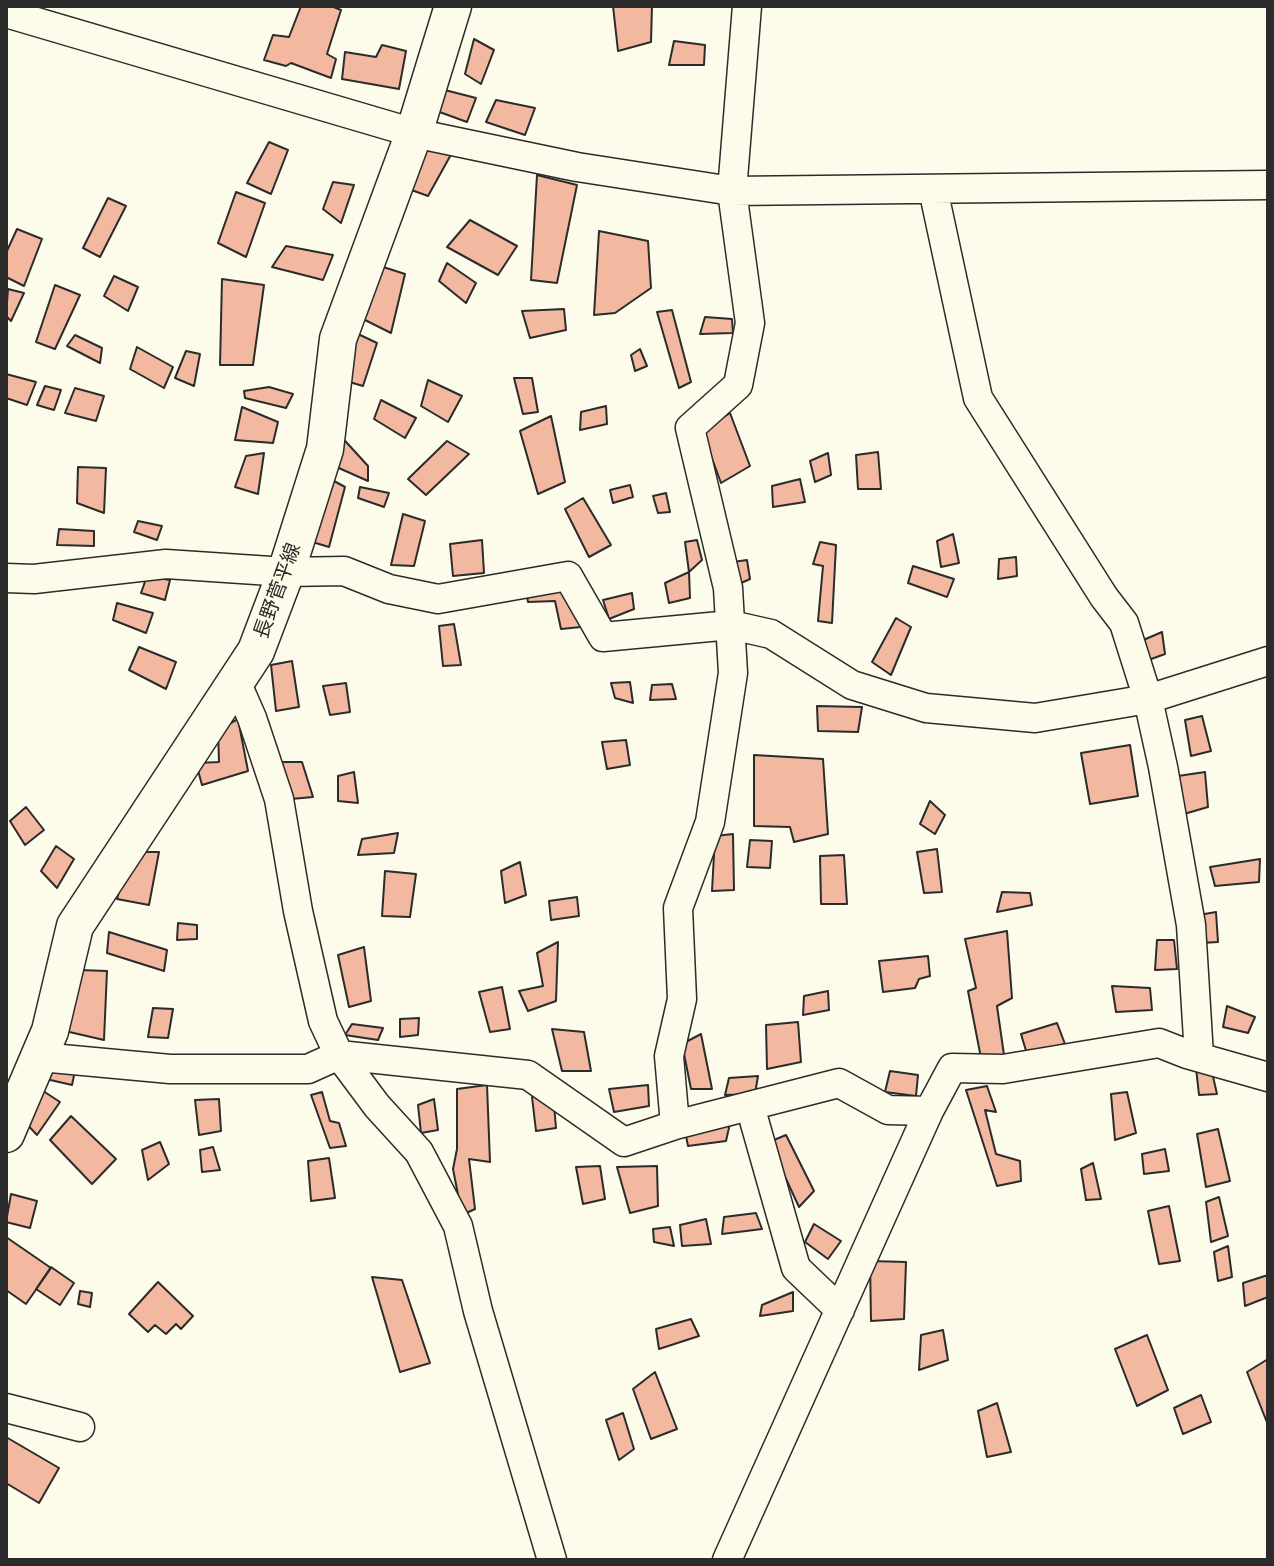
<!DOCTYPE html>
<meta charset="utf-8">
<style>
body{margin:0}
#map{position:relative;width:1274px;height:1566px;overflow:hidden;background:#fdfbea;font-family:"Noto Sans",sans-serif}
canvas{display:block}
.frame{position:absolute;inset:0;border:8px solid #2b2b2b;pointer-events:none}
</style>
<div id="map">
<canvas width="1274" height="1566"></canvas>
<div class="frame"></div>
</div>
<script>
const ctx = document.querySelector('canvas').getContext('2d');
ctx.lineJoin = 'round';
function paint(path, color) { ctx.fillStyle = color; ctx.fill(path, 'evenodd'); }
function strokePath(path, color, width, dash) { ctx.strokeStyle = color; ctx.lineWidth = width; ctx.lineCap = dash ? 'butt' : 'round'; ctx.setLineDash(dash || []); ctx.stroke(path); }
function drawText(font, color, halo, rows, align = 'center') {
  ctx.font = font + ' "Noto Sans","Noto Sans JP",sans-serif'; ctx.lineWidth = 6; ctx.setLineDash([]); ctx.textBaseline = 'middle'; ctx.strokeStyle = halo; ctx.fillStyle = color; for (const [text, x, y, turn = 0] of rows) {
    ctx.save(); ctx.translate(x, y); ctx.rotate((+turn || 0) * Math.PI / 180); ctx.textAlign = isNaN(turn) ? turn : align; if (halo) ctx.strokeText(text, 0, 0); ctx.fillText(text, 0, 0); ctx.restore();
  }
}
const building = new Path2D(`
 M301 6H331L341 10 327 54 336 59 331 78 291 63 286 66 264 60 273 35 289 37Z
 M613 6H652L651 42 618 51Z
 M474 39 494 50 481 84 465 74Z
 M674 41 705 45 704 65H669Z
 M382 45 406 51 399 89 342 79 345 52 376 57Z
 M437 88 476 98 467 122 434 110Z
 M496 100 535 108 525 135 486 122Z
 M269 142 288 150 271 194 247 183Z
 M422 143 453 151 428 196 403 187Z
 M537 175 577 185 557 283 531 280Z
 M333 182 354 185 341 223 323 209Z
 M236 192 265 203 246 257 218 243Z
 M108 198 126 206 100 257 83 248Z
 M470 220 517 246 498 275 447 247Z
 M17 229 42 239 24 286 6 277V253Z
 M599 231 648 241 651 288 615 313 594 315Z
 M286 246 333 255 323 280 272 267Z
 M447 263 476 283 466 303 439 281Z
 M377 265 405 274 391 333 361 318Z
 M114 276 138 287 128 311 104 296Z
 M222 279 264 285 253 365H220Z
 M55 285 80 295 55 349 36 342Z
 M8 289 24 293 11 321 6 316Z
 M564 309 566 330 530 338 522 311Z
 M672 310 691 382 679 388 657 312Z
 M705 317 732 319 733 333 700 334Z
 M358 334 377 343 363 386 346 381Z
 M75 335 102 348 100 363 67 346Z
 M137 347 173 367 164 388 130 369Z
 M640 349 647 366 635 371 631 355Z
 M186 351 200 354 194 386 175 378Z
 M6 374 36 382 27 405 6 398Z
 M514 378H532L538 412 523 414Z
 M428 380 462 396 448 422 421 406Z
 M45 386 61 390 54 410 37 405Z
 M269 387 293 394 286 408 245 398 244 391Z
 M75 388 104 396 96 421 65 413Z
 M381 400 416 418 405 438 374 419Z
 M606 406 607 424 580 430 581 412Z
 M242 407 278 422 273 443 235 440Z
 M730 413 750 466 721 483 702 431Z
 M551 416 565 482 538 494 520 431Z
 M337 432 368 466V481L332 465Z
 M447 441 469 454 426 495 408 479Z
 M878 452 881 489H858L856 455Z
 M264 453 258 494 235 487 246 456Z
 M828 453 831 475 815 482 810 461Z
 M78 467 106 468 104 513 77 503Z
 M325 476 345 487 329 547 309 541Z
 M800 479 805 502 773 507 772 486Z
 M630 485 633 497 613 503 610 490Z
 M360 487 389 493 384 507 358 498Z
 M666 493 670 512 658 513 653 496Z
 M583 498 611 545 589 557 565 509Z
 M403 514 425 521 414 566 391 565Z
 M138 521 162 526 157 540 134 532Z
 M59 529 94 531V546L57 545Z
 M953 534 959 563 941 567 937 541Z
 M482 540 484 573 453 576 450 544Z
 M697 540 702 560 689 572 685 542Z
 M820 542 836 545 832 623 818 621 823 566 813 564Z
 M1016 557 1017 576 998 579 999 559Z
 M747 560 750 579 739 584 733 562Z
 M913 566 954 579 947 597 908 583Z
 M689 572 690 598 669 603 665 583Z
 M147 576 170 580 165 600 141 593Z
 M571 581 581 627 561 629 555 601 528 602 526 591Z
 M632 593 634 609 609 619 603 600Z
 M117 603 153 613 146 633 113 620Z
 M896 618 911 627 891 675 872 662Z
 M454 624 461 665 443 666 439 626Z
 M1162 632 1165 654 1143 662 1141 641Z
 M139 647 176 662 166 689 129 670Z
 M292 661 299 707 276 711 271 665Z
 M630 682 633 703 615 698 611 683Z
 M346 683 350 712 330 715 323 686Z
 M672 684 676 699 650 700 652 685Z
 M817 706 862 707 858 732 818 731Z
 M1202 716 1211 751 1191 756 1185 720Z
 M238 719 248 771 202 785 196 763 219 762 218 730Z
 M626 740 630 765 607 769 602 742Z
 M1130 745 1138 796 1090 804 1081 753Z
 M754 755 823 759 828 834 794 842 790 827 754 826Z
 M281 762H302L313 797 291 799Z
 M354 772 358 803 338 801V776Z
 M1205 772 1208 807 1184 814 1178 776Z
 M930 801 945 815 935 834 920 824Z
 M26 807 44 830 25 845 10 821Z
 M398 833 394 853 358 855 362 839Z
 M733 834 734 890 712 891 715 836Z
 M750 840 772 841 770 868 747 867Z
 M56 846 74 859 57 888 41 871Z
 M937 849 942 892 924 893 917 852Z
 M130 852H159L149 905 117 899Z
 M844 855 847 904H821L820 856Z
 M1260 859 1259 882 1215 886 1210 867Z
 M520 862 526 895 505 903 501 871Z
 M385 871 416 874 410 917 382 916Z
 M1002 892 1030 893 1032 905 997 912Z
 M577 897 579 916 551 920 549 901Z
 M1216 912 1218 942 1201 943 1199 915Z
 M178 923 197 925V939L177 940Z
 M1007 931 1012 998 997 1006 1004 1055 981 1058 968 991 976 988 965 939Z
 M109 932 167 950 164 971 107 953Z
 M1157 940H1174L1177 969 1155 970Z
 M558 942 556 1001 528 1011 519 991 543 986 537 953Z
 M364 947 371 1001 349 1007 338 955Z
 M928 956 930 976 919 979 915 988 883 992 879 961Z
 M79 970 107 971 104 1040 65 1031Z
 M1112 986 1150 988 1152 1010 1116 1012Z
 M502 987 510 1029 490 1032 479 992Z
 M828 991 829 1010 803 1015 804 996Z
 M1227 1006 1255 1017 1248 1033 1223 1027Z
 M153 1008 173 1009 168 1038 148 1037Z
 M419 1018 418 1035 400 1037V1019Z
 M798 1022 801 1062 767 1069 766 1025Z
 M1057 1023 1065 1044 1027 1054 1021 1034Z
 M352 1024 383 1028 378 1040 345 1035Z
 M552 1029 584 1032 591 1071H562Z
 M701 1034 712 1089H691L682 1044Z
 M44 1066H76L72 1085 46 1079Z
 M1196 1068 1212 1072 1217 1094 1199 1095Z
 M890 1071 918 1075 916 1096 885 1092Z
 M758 1076 755 1094 725 1095 729 1078Z
 M487 1085 490 1162 469 1159 475 1209 462 1215 453 1169 457 1149V1089Z
 M648 1085 649 1106 614 1112 609 1089Z
 M987 1086 996 1112 985 1110 996 1154 1020 1161 1021 1181 997 1186 966 1090Z
 M37 1087 60 1102 37 1135 22 1119Z
 M322 1092 330 1121 339 1123 346 1146 330 1148 311 1095Z
 M553 1092 556 1128 536 1131 532 1097Z
 M1127 1092 1136 1133 1115 1140 1111 1094Z
 M219 1099 221 1131 199 1135 195 1100Z
 M434 1099 438 1130 421 1133 418 1105Z
 M733 1110 726 1141 688 1146 682 1116Z
 M71 1116 116 1159 92 1184 50 1140Z
 M1218 1129 1230 1181 1206 1187 1197 1134Z
 M786 1135 814 1191 799 1207 769 1142Z
 M160 1142 169 1164 148 1180 142 1150Z
 M213 1147 220 1170 202 1172 200 1150Z
 M1165 1149 1169 1171 1144 1174 1142 1154Z
 M329 1158 335 1198 311 1201 308 1161Z
 M1093 1163 1101 1199 1086 1200 1081 1169Z
 M600 1166 605 1199 583 1204 576 1167Z
 M657 1166 658 1206 630 1213 617 1167Z
 M11 1194 37 1201 30 1228 6 1222Z
 M1219 1197 1228 1236 1211 1242 1206 1202Z
 M1169 1206 1180 1261 1159 1264 1148 1211Z
 M756 1213 762 1229 722 1234 724 1217Z
 M706 1219 711 1244 682 1246 680 1225Z
 M814 1224 841 1241 828 1259 805 1242Z
 M670 1227 674 1246 654 1242 653 1229Z
 M6 1237 51 1268 26 1304 6 1290Z
 M1228 1246 1232 1277 1218 1281 1214 1252Z
 M870 1261 906 1262 904 1319 871 1321Z
 M51 1267 74 1283 60 1305 36 1289Z
 M1268 1275V1297L1245 1306 1243 1283Z
 M372 1277 402 1280 430 1363 400 1372Z
 M158 1282 193 1316 181 1329 176 1324 166 1334 155 1325 148 1332 129 1314Z
 M80 1291 92 1293 90 1307 78 1304Z
 M793 1292V1311L760 1316 762 1305Z
 M691 1319 699 1336 659 1349 656 1329Z
 M943 1330 948 1360 919 1370 921 1335Z
 M1147 1335 1168 1390 1137 1406 1115 1349Z
 M1268 1359V1425L1247 1372Z
 M655 1372 677 1429 651 1439 633 1389Z
 M1201 1395 1211 1422 1183 1434 1174 1408Z
 M997 1403 1011 1452 987 1457 978 1411Z
 M623 1413 634 1449 619 1460 606 1420Z
 M6 1437 59 1468 39 1503 6 1483Z`);
paint(building, '#f2b8a0');
strokePath(building, '#2b2b2b', 2);
const minor = new Path2D(`
 M6 13 414 133 577 167 732 191 1268 185
 M933 189 978 398 1104 597 1124 623 1148 699 1163 767 1191 925 1199 1056
 M6 578 34 579 166 564 286 572 344 571 389 589 438 599 568 576 603 637 731 625 771 634 852 685 926 708 1035 718 1148 699 1268 661
 M237 684 252 718 279 799 298 911 323 1021 339 1055 377 1106 419 1152 458 1226 478 1311 552 1560
 M40 1057 170 1069H308L339 1055 528 1075 624 1142 675 1125 839 1083 888 1110 929 1111
 M750 1106 796 1268 840 1310
 M675 1125 669 1056 682 999 678 908 710 822 733 673 728 588 690 428 738 385 750 323 732 191 747 6
 M6 1408 80 1427
 M727 1560 929 1111 952 1068 1003 1069 1159 1043 1187 1054 1268 1077`);
const major = new Path2D(`
 M6 1134 50 1031 75 926 256 651 286 572 325 449 338 339 414 133 453 6`);
strokePath(minor, '#2b2b2b', 31);
strokePath(major, '#2b2b2b', 39);
strokePath(minor, '#fdfbea', 28);
strokePath(major, '#fdfbea', 36);
drawText('20px', '#2b2b2b', '#fdfbea', [
 ["長野菅平線",278,591,-70]
]);
</script>
